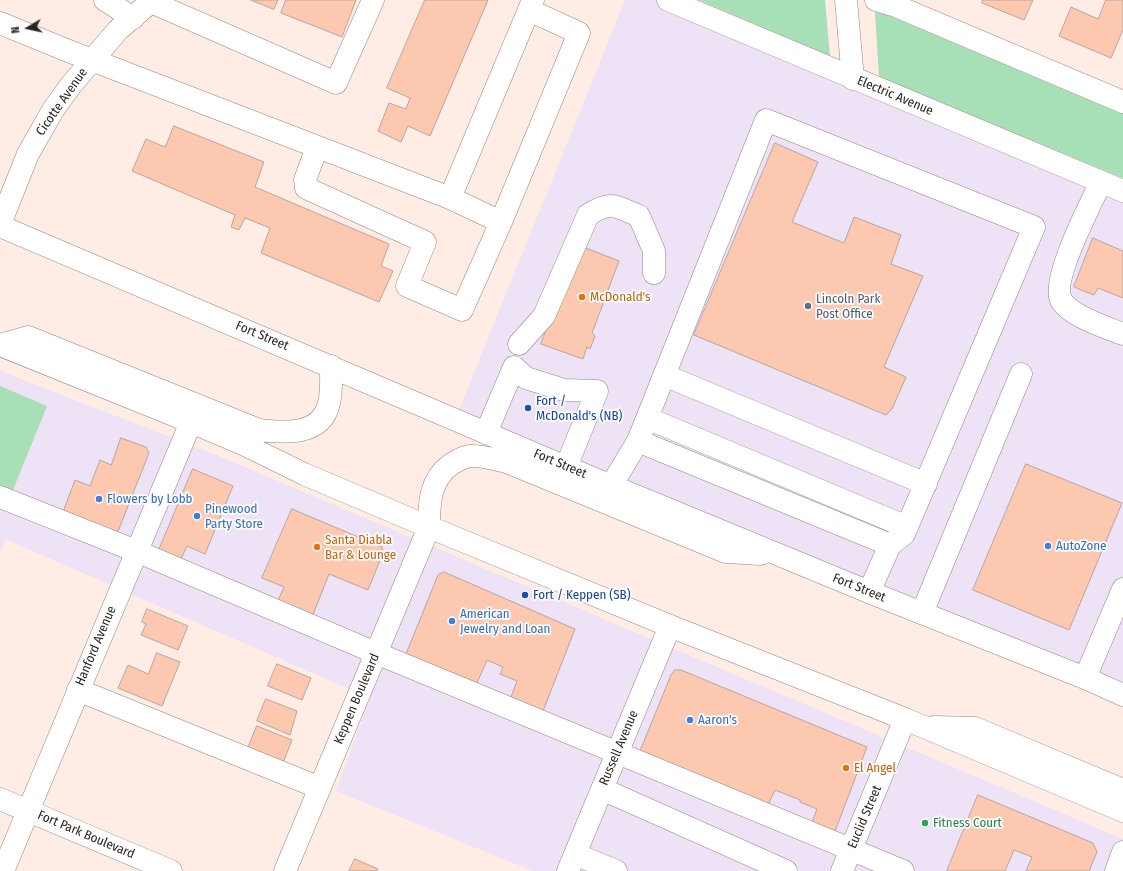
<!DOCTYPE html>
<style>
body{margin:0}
#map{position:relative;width:1123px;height:871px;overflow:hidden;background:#feece5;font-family:"Fira Sans Condensed",sans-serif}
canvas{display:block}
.north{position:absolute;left:8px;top:8px;width:40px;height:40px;-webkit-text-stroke:3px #fefefe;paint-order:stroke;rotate:261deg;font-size:11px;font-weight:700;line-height:16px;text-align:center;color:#2b2522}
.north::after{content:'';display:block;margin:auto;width:14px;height:18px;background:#2b2522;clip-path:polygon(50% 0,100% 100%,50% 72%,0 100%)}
</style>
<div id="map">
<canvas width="1123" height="871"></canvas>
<div class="north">N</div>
</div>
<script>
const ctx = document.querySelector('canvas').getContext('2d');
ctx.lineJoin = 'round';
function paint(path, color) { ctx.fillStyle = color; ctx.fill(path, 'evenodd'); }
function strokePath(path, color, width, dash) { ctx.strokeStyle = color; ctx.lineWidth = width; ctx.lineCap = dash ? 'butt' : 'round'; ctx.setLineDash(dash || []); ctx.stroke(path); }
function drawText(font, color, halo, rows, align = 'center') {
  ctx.font = font + ' "Fira Sans Condensed",sans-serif'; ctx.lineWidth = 3.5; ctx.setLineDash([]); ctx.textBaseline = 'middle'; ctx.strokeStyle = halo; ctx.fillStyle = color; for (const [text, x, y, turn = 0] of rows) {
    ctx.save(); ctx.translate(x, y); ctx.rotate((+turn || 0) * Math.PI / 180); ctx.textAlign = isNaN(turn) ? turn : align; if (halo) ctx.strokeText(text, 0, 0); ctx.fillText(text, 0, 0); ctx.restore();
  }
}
paint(new Path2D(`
 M625 0H668L1123 191V695L455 420Z
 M0 371 221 457 1123 839V871H533L336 791 370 698 5 539 0 553Z`), '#ede2f6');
paint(new Path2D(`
 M699 0H825L830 56Z
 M875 12 892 16 1123 111V178L879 77Z
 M0 386 47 406 13 490 0 485Z`), '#a7e0b6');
const building = new Path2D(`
 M251 0H278L274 9Z
 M286 0H356L342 37 281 13Z
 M425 0H488L430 136 408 126 401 142 378 131 389 103 406 109 410 98 387 88Z
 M983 0H1033L1024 20 982 3Z
 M1106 0H1123V30L1111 58 1059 36 1071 7 1098 19Z
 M174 126 264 162 255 187 389 244 381 266 393 271 379 302 261 253 270 228 245 218 239 230 231 227 235 215 132 171 146 139 165 147Z
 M775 143 818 162 792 222 844 243 854 217 901 235 891 264 923 276 884 367 906 377 892 409 886 415 694 335Z
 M1093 238 1123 251V298L1098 288 1094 295 1074 287Z
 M578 245 619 261 592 333 595 336 590 349 587 347 583 359 541 344Z
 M121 438 146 447 149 453 117 534 63 512 75 480 90 486 100 460 111 465Z
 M1026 464 1122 503 1069 630 973 590Z
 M193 469 233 486 205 554 187 546 181 559 159 550Z
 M292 509 382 547 383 553 368 590 329 574 312 617 277 603 284 587 262 578Z
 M444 572 575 629 543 711 511 697 517 681 500 674 503 667 487 660 477 683 406 654 438 575Z
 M147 609 188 626 178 650 141 635 146 624 142 622Z
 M157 653 180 662 162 706 118 688 128 665 148 674Z
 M277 664 311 678 302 700 268 686Z
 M675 670H681L867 747 834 834 811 825 817 809 800 802V800L775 790 768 805 640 751 671 675Z
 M266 699 297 711 290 735 257 721Z
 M257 726 292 740 283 763 248 748Z
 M978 795 1093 843 1097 852 1089 871H1026L1032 857 1014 850 1005 871H947Z
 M355 859 378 869 377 871H349Z`);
paint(building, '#fcc8b0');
strokePath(building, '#b7a69f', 1);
const minor = new Path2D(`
 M105 0 133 18
 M668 0 1123 191
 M846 0 853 79
 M876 0 896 6 1123 102
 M151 2 336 83 373 0
 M0 23 66 50 450 198 533 0
 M317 147 305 180 306 188 425 242 407 286 462 310 501 222 450 198
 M1101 182C1091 203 1051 280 1061 300 1070 316 1107 328 1123 334
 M501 222 579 33 529 10
 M0 224 28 154 53 110 71 85 118 30 153 0
 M519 344 544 316 588 215C611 200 615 206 639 216L654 251V273
 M664 375 926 484
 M647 418 907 527
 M486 433 514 367 526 378 564 390 597 391 566 467
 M638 441 890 545
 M611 486 638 441 766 120 1034 227 904 534 890 545 869 592
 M0 497 136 551 376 653 903 871
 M922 613 1021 374
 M1085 678 1123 589
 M78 690 320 788
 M602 789 786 871
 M0 799 171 871
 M575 854 616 871
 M3 871 191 422
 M285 871 429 527
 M568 871 670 626
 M842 871 905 719
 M1116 871 1123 852`);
const major = new Path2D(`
 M0 226 566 467 869 592 1085 678 1123 695
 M0 345 191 422 245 445 304 474 429 527 670 626 905 719 1123 811
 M0 345 28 337 259 430C285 433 322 436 329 403 332 391 331 378 331 366
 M429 527C429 503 430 480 450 465 457 461 462 457 470 456 482 455 495 460 507 462L726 552 761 554
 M934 727 975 728 1123 790`);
strokePath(minor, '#95857e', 23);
strokePath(major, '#95857e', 23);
strokePath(minor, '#fff', 22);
strokePath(major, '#fff', 22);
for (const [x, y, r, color] of [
 [582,297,4,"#e8710a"],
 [808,306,4,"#5c6f8a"],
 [528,408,4,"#1a4fb4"],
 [99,499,4,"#3f7fe0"],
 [197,516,4,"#3f7fe0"],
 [1048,546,4,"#3f7fe0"],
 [317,547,4,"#e8710a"],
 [525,595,4,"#1a4fb4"],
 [452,621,4,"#3f7fe0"],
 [690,720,4,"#3f7fe0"],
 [846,768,4,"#e8710a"],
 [925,823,4,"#2e9e5b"]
]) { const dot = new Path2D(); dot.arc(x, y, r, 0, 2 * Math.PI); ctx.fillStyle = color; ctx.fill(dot); strokePath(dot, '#fefefe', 1.5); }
drawText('13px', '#2b2522', '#fefefe', [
 ["Electric Avenue",895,96,23],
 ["Cicotte Avenue",62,102,-55],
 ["Fort Street",262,336,23],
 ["Fort Street",560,464,23],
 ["Fort Street",859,588,22],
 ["Hanford Avenue",96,646,-67],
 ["Keppen Boulevard",357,699,-67],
 ["Russell Avenue",619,748,-67],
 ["Euclid Street",865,817,-67],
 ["Fort Park Boulevard",86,835,23]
]);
drawText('13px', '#c56008', '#fefefe', [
 ["McDonald's",590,297],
 ["Santa Diabla",325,540],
 ["Bar & Lounge",325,555],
 ["El Angel",854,768]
], 'left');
drawText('13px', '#4e5e75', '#fefefe', [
 ["Lincoln Park",816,299],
 ["Post Office",816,314]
], 'left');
drawText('13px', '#164399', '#fefefe', [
 ["Fort /",536,401],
 ["McDonald's (NB)",536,416],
 ["Fort / Keppen (SB)",533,595]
], 'left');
drawText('13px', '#366cbe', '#fefefe', [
 ["Flowers by Lobb",107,499],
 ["Pinewood",205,509],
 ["Party Store",205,524],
 ["AutoZone",1056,546],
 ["American",460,614],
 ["Jewelry and Loan",460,629],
 ["Aaron's",698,720]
], 'left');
drawText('13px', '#27864d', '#fefefe', [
 ["Fitness Court",933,823]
], 'left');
</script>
